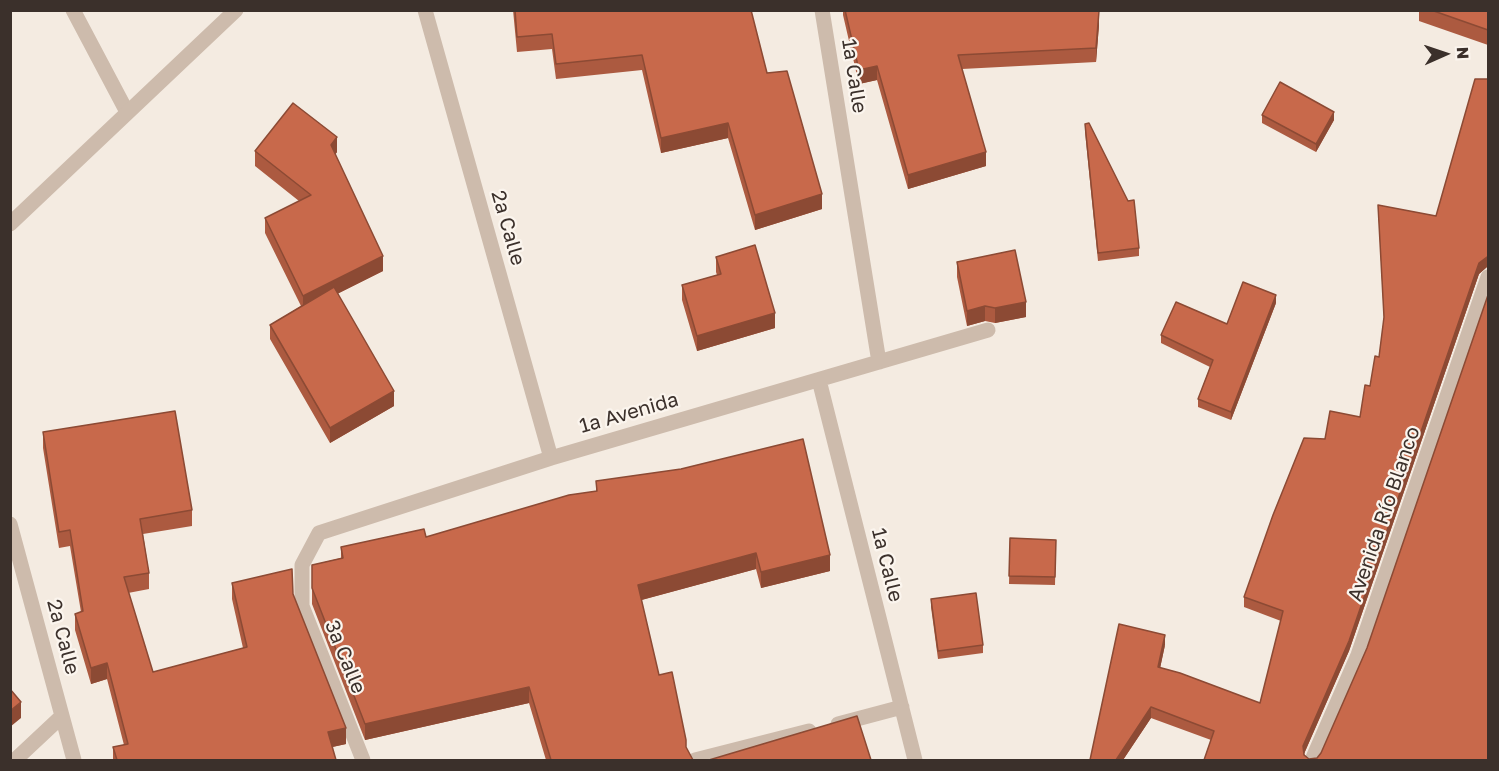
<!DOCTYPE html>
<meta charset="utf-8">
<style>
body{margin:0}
#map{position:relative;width:1499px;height:771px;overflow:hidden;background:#f4ebe1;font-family:"Golos Text",sans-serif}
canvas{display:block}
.frame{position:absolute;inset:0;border:12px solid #3b302b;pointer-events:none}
.north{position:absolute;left:1415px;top:24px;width:60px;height:60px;-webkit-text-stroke:4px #fbf5ee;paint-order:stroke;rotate:87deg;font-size:16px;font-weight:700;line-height:24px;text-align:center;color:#3b302b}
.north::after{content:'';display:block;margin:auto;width:21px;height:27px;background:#3b302b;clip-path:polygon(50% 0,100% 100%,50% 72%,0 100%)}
</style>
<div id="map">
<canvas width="1499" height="771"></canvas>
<div class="frame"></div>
<div class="north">N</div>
</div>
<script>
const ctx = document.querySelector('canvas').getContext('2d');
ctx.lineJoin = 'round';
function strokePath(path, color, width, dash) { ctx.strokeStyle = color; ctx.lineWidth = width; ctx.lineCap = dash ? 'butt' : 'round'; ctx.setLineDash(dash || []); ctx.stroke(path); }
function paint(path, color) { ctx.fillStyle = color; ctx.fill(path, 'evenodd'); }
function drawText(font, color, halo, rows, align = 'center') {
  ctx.font = font + ' "Golos Text",sans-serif'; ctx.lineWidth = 4.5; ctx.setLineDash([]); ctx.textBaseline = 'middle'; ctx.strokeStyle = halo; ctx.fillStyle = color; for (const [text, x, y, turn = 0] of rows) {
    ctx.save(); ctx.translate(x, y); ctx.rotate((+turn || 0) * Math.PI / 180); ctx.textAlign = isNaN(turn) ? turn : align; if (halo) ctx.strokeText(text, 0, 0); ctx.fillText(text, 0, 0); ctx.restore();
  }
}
strokePath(new Path2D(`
 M73 10 127 112`), '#cdbbac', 15);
strokePath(new Path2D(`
 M425 10 551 458
 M822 10 879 362
 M819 380 915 760
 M10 524 74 760
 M838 724 902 707
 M15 760 62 716
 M363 760 302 606V565L319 533 551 458 988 330
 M695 760 809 731
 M1312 760 1358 655 1488 277`), '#cdbbac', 15);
strokePath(new Path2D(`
 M10 224 236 10`), '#cdbbac', 15);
paint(new Path2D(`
 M513 10H751L767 73 822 209 755 230 728 138 661 153 642 70 556 79 552 49 517 52Z
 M843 10H1095L1099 25 1096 62 962 69 986 166 908 189 877 80 859 84 843 15Z
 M1419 10H1488V45L1419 21Z
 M1488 79V268L1487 267 1479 274 1349 651 1304 754 1309 759 1488 760H1204L1211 740 1151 718 1123 760H1090L1165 645 1160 668 1260 703 1281 621 1244 607V597L1325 439 1360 417 1379 357 1384 320 1378 205 1436 216Z
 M1262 115 1334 120 1316 152 1262 123Z
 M1085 124 1139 248V256L1098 261 1085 132Z
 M255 151 337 152 335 155 383 271 337 294 394 406 330 443 270 339V325L301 306 265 233V218L299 201 255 166Z
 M716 257 775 328 697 351 682 300V285L717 275 716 272Z
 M957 262 1026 317 995 323 985 321 967 326 957 277Z
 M1276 303 1231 420 1198 407V399L1210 367 1161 343V335L1227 324Z
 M43 432 192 510V526L143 534 149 573V589L128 593 153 672 243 648 232 599V583L293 594 346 744 332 747 336 760H113V747L124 745 107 679 91 684 75 630V614L81 612 70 546 59 548 43 448Z
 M596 481 830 571 761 588 756 569 641 600 659 675 686 748 693 760H546L529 703 365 740 312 604V565L341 558V547L426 537 596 492Z
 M1010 538 1056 540 1055 585 1009 584Z
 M931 599 983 645V653L938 659 931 607Z`), '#ac5a40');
paint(new Path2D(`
 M1099 11V25L1096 62V48Z
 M877 66V80L859 84V70Z
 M12 72V86L10 87V73Z
 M1334 112V120L1316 152V144Z
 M728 123V138L661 153V138Z
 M337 137V152L331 160V145Z
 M986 152V166L908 189V175Z
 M822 194V209L755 230V215Z
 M383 256V271L303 311V296Z
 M1487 257V267L1479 274 1349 651 1303 756V746L1479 263Z
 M1276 295V303L1231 420V412Z
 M1026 302V317L995 323V308Z
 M985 306V321L967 326V311Z
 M775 313V328L697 351V336Z
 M394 391V406L330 443V428Z
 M756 553V569L638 601V585Z
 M830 555V571L761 588V572Z
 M1165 635V645L1158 678V667Z
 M107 663V679L91 684V668Z
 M529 687V703L365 740V724Z
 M21 702V718L10 727V711Z
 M1151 707V718L1123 760H1116Z
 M346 728V744L328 748V732Z`), '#8c4a34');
const building = new Path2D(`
 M515 10H751L767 73 787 71 822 194 755 215 728 123 661 138 642 55 556 64 552 34 517 37Z
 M845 10H1095L1099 11 1096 48 958 55 986 152 908 175 877 66 859 70Z
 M1431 10H1488V30Z
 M1475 79H1488V258L1487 257 1479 263 1349 641 1303 746 1304 755 1309 759 1317 758 1321 753 1367 648 1488 295V760H1204L1214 731 1151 707 1116 760H1090L1119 624 1165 635 1158 667 1180 673 1260 703 1283 611 1244 597 1273 515 1304 438 1325 439 1330 411 1360 417 1365 385 1370 386 1375 356 1379 357 1384 317 1378 205 1436 216Z
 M1280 82 1334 112 1316 144 1262 115Z
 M293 103 337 137 331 145 383 256 303 296 265 218 311 195 255 151Z
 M1089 123 1128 201 1134 200 1139 248 1098 253 1085 124Z
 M755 245 775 313 697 336 682 285 721 274 716 257Z
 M1015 250 1026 302 995 308 985 306 967 311 957 262Z
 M1243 282 1276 295 1231 412 1198 399 1213 360 1161 335 1176 302 1227 324Z
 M334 287 394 391 330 428 270 325Z
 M175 411 192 510 140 519 149 573 124 577 153 672 247 647 232 583 292 569 293 594 346 728 328 732 336 760H117L113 747 128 744 107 663 91 668 75 614 83 611 70 530 59 532 43 432Z
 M803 439 830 555 761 572 756 553 638 585 659 675 672 672 686 740V747L693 760H551L529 687 365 724 312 588V565L343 558 341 547 424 529 426 537 569 495 597 491 596 481 681 469Z
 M1010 538 1056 540 1055 577 1009 576Z
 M976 593 983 645 938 651 931 599Z
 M10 689 21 702 10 711Z
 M857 716 871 760H709Z`);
paint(building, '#c8694b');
strokePath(building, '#8c4a34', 1.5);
drawText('20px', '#3b302b', '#fbf5ee', [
 ["1a Calle",854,76,81],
 ["2a Calle",508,228,74],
 ["1a Avenida",629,413,-16],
 ["Avenida Río Blanco",1384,514,-71],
 ["1a Calle",887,565,76],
 ["2a Calle",63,637,75],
 ["3a Calle",345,657,68]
]);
</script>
